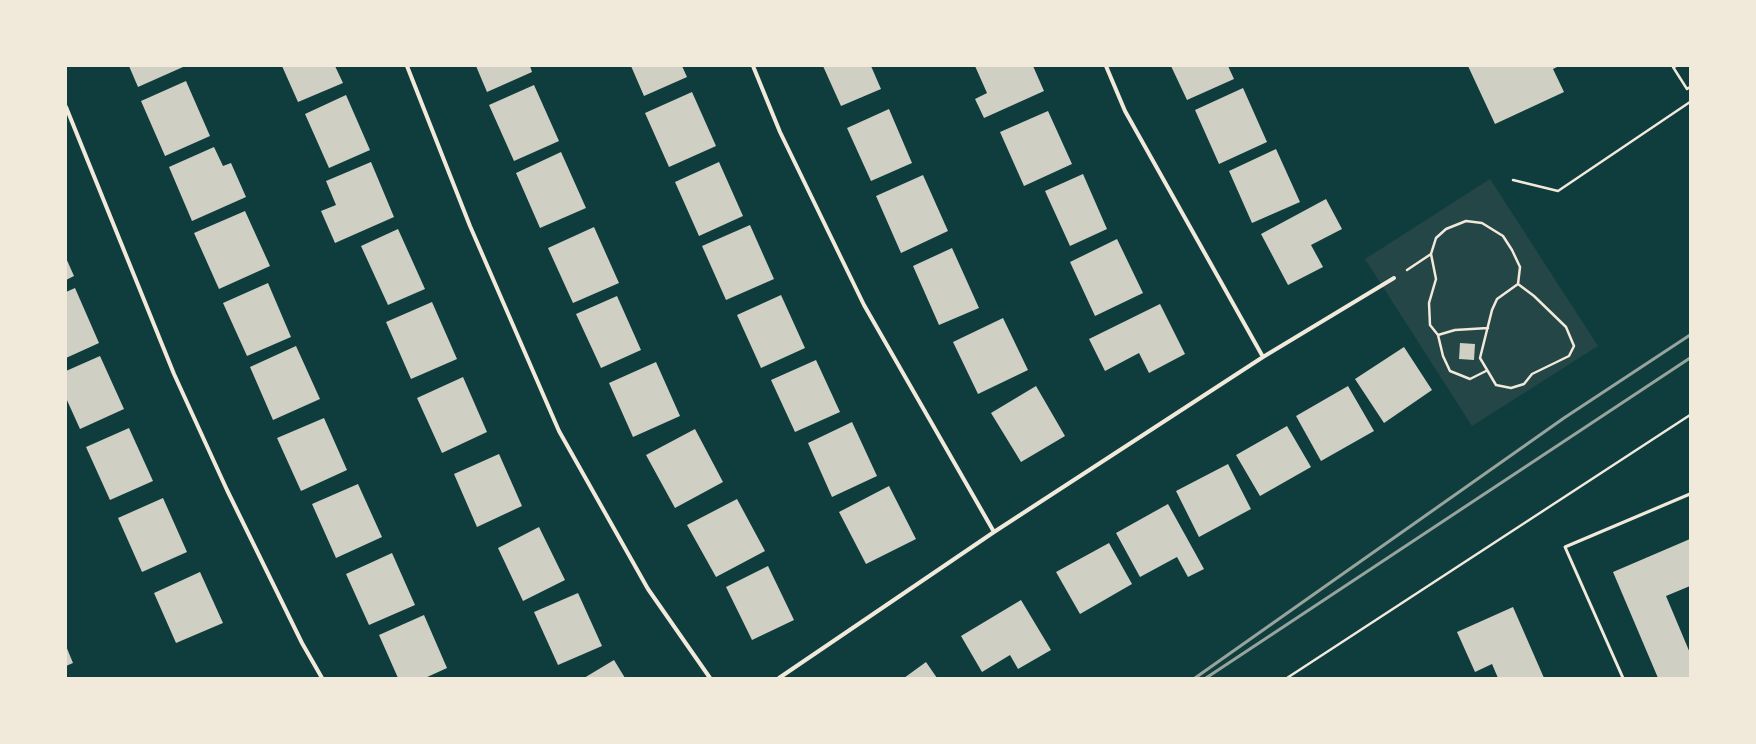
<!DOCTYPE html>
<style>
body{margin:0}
#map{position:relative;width:1756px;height:744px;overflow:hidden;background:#0f3d3e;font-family:"Fira Sans Condensed",sans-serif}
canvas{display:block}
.frame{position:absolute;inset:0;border:67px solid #f1e9da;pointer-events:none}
</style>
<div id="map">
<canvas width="1756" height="744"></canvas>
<div class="frame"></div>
</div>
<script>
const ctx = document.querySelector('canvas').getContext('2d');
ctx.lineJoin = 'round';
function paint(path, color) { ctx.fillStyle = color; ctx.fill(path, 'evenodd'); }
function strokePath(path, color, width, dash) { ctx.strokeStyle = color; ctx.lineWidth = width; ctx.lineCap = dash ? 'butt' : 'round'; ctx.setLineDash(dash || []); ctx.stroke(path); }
paint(new Path2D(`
 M1490 179 1598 346 1472 426 1365 259Z`), '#244646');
paint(new Path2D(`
 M129 66H182L183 67 138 87Z
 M282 66H335L343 83 298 102Z
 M476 66H530L532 72 487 92Z
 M631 66H682L687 77 644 96Z
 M823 66H871L881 89 841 106Z
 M975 66H1033L1044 91 984 118 975 99 987 93Z
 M1171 66H1228L1234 79 1187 100Z
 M1468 66H1559L1553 69 1564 92 1495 124Z
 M186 81 210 136 165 156 141 101Z
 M534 85 559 141 514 161 489 105Z
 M1243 88 1267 142 1219 164 1195 110Z
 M692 92 716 146 669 167 645 113Z
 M346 95 370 150 329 168 305 114Z
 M889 109 912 163 871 181 847 128Z
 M1048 111 1072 164 1024 186 1000 132Z
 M214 147 223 166 231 163 246 197 192 221 169 167Z
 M1276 149 1300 202 1252 223 1229 171Z
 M561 152 586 208 540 228 516 173Z
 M371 162 394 217 335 243 321 211 336 205 326 181Z
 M719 162 743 216 699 236 675 182Z
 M1083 174 1107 229 1070 246 1045 191Z
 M923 175 948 231 901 253 876 196Z
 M1326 199 1342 229 1311 245 1323 267 1288 285 1261 234Z
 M245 211 270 266 219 289 194 233Z
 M750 225 774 279 726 300 702 246Z
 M594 227 619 283 573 303 548 248Z
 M398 229 425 289 388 305 361 246Z
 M1117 239 1143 293 1095 316 1070 262Z
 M952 248 979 308 939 325 913 266Z
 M66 258 74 276 66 280Z
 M268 283 291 337 247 356 223 303Z
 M75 288 99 343 66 358V292Z
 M781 295 805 348 761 368 737 315Z
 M617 296 641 350 601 368 576 314Z
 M432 302 457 359 411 379 386 322Z
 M1160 304 1185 354 1149 373 1139 353 1105 371 1089 339Z
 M1003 318 1028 370 978 394 953 342Z
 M1460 343 1475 344 1474 360 1459 359Z
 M296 346 320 399 273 420 250 367Z
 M1404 347 1432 390 1384 423 1355 379Z
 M100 356 124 409 80 429 66 398V371Z
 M816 360 840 412 795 432 771 380Z
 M656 362 680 416 633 437 609 383Z
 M463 377 487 432 442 453 417 398Z
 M1036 386 1065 436 1021 462 991 413Z
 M1348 386 1374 431 1321 461 1296 416Z
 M324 418 347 470 301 491 277 438Z
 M852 422 877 476 832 497 808 443Z
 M1287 426 1311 467 1260 496 1236 455Z
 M129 428 153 481 110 500 86 447Z
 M695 429 723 482 675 508 646 455Z
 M499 454 522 506 477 527 454 474Z
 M1228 464 1251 509 1199 537 1176 491Z
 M358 484 382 537 336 558 312 504Z
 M889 486 916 539 866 564 839 512Z
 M163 498 187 552 142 572 118 518Z
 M737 499 765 551 716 577 687 525Z
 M1168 504 1204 569 1188 577 1177 557 1140 577 1116 533Z
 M539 527 565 580 523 601 498 548Z
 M1690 539V586L1666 596 1690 653V678H1658L1613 572Z
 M1109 543 1132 584 1080 614 1056 572Z
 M392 553 415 605 369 625 346 574Z
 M768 566 794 620 752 640 726 587Z
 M200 572 223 623 176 643 154 593Z
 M578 593 602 646 558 665 534 612Z
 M1021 600 1051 650 1018 669 1010 655 982 672 961 636Z
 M1513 607 1544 678H1498L1492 664 1475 672 1457 632Z
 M424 615 447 668 425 678H398L379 635Z
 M66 646 73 663 66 666Z
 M614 660 625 678H584Z
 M926 662 937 678H904Z`), '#cfcfc3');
strokePath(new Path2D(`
 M1676 66 1673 67 1687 89 1690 87
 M1513 180 1558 191 1690 102
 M1407 270 1431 254
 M1438 335 1455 330 1488 328
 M1486 371 1470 379 1450 371 1443 356 1438 335 1430 325 1429 303 1436 279 1431 254 1436 238 1446 229 1466 221 1482 223 1503 236 1512 250 1520 267 1518 284 1497 299 1492 310 1480 358 1496 385 1511 388 1524 384 1532 374 1569 356 1574 346 1566 327 1534 296 1518 284
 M1287 678 1690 415`), '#f1e9da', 2.5);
strokePath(new Path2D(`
 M1623 678 1565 547 1690 494`), '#f1e9da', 3);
strokePath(new Path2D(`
 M407 66 470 226 559 431 648 589 710 678
 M753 66 780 132 864 305 994 532
 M1106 66 1125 111 1263 357
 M66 107 174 374 227 490 302 643 322 678
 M779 678 994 532 1263 357 1394 278`), '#f1e9da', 4);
strokePath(new Path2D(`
 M1195 678 1564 418 1690 335
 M1206 678 1690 358`), '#97a49c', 3);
</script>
